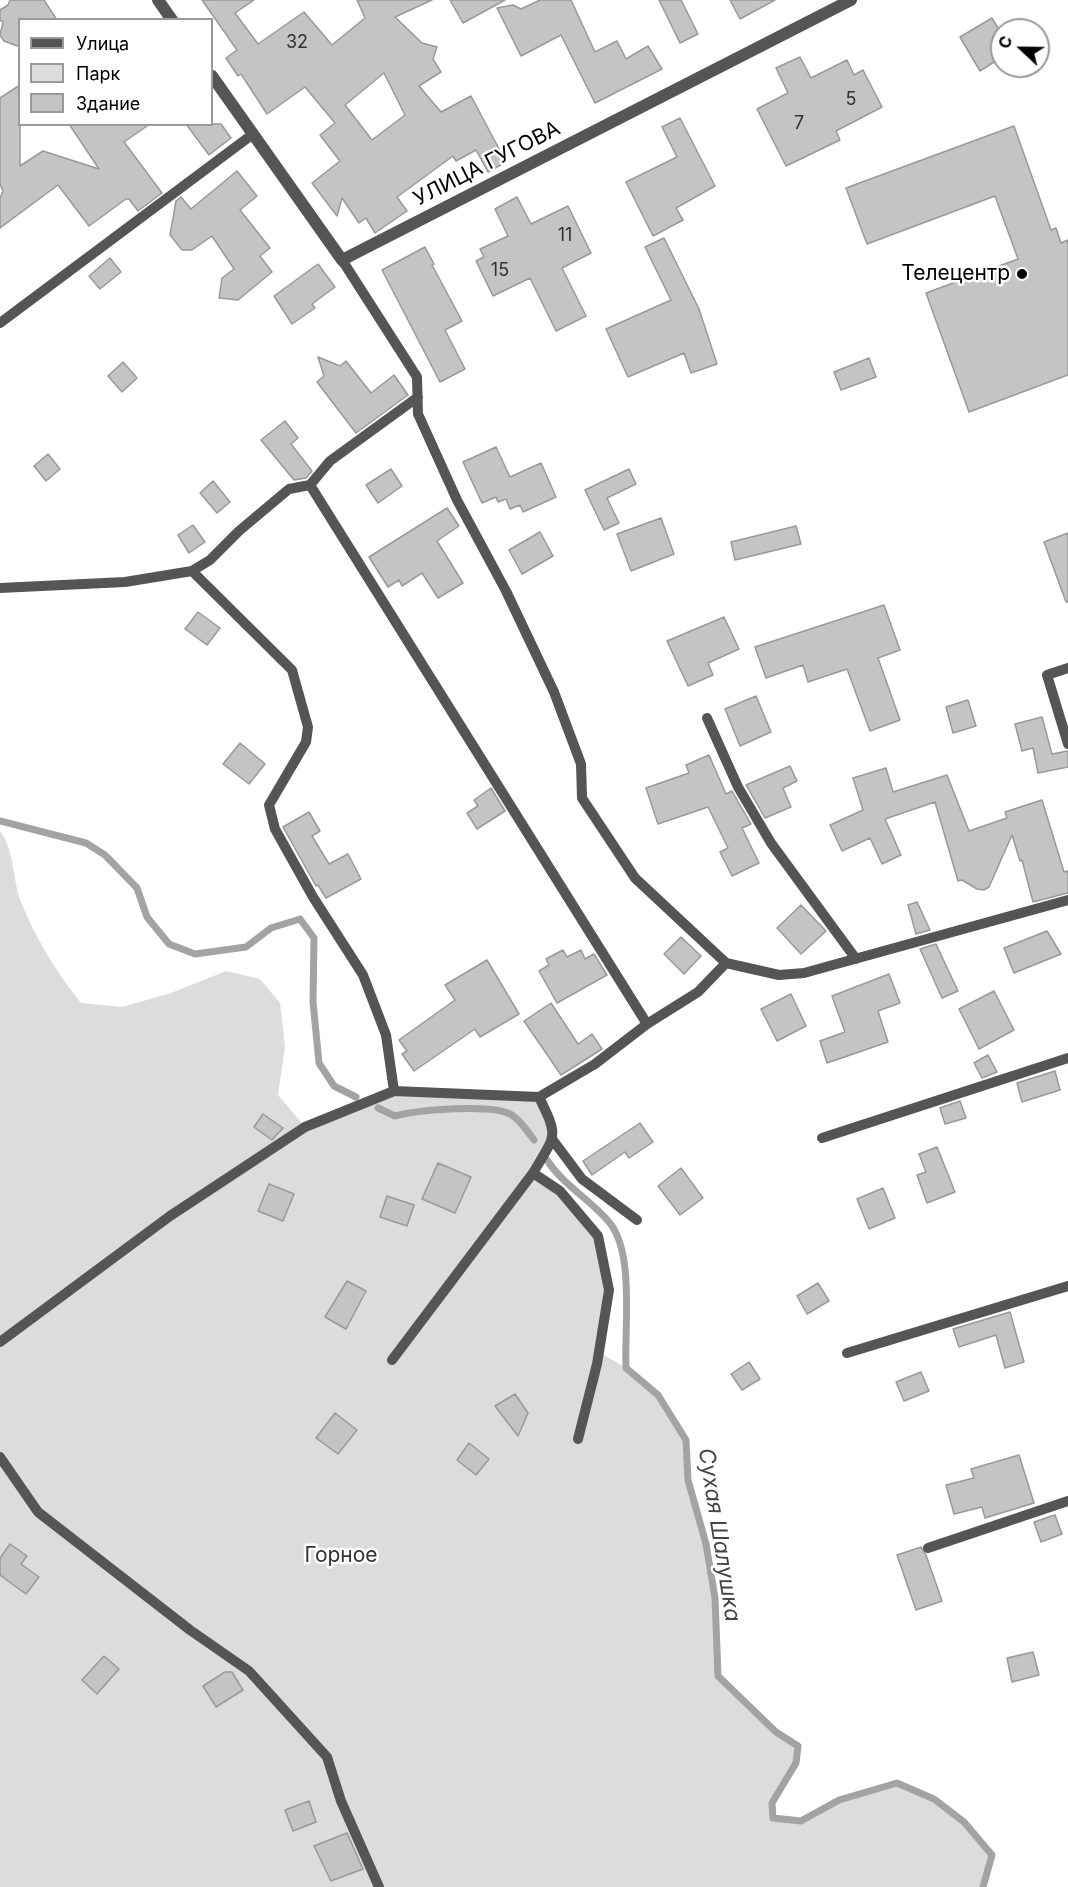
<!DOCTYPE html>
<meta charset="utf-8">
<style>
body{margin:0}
#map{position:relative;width:1068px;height:1887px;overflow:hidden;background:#fff;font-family:Inter,sans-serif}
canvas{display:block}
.legend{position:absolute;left:18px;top:18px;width:195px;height:108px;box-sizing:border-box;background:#fff;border:2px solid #999;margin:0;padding:8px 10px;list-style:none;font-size:18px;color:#000}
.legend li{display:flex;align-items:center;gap:12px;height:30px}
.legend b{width:30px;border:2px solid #999}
.north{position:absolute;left:990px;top:18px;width:60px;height:60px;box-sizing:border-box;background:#fff;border:2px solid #999;border-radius:50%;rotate:292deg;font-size:16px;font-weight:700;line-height:24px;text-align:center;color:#000}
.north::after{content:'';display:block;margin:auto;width:21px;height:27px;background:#000;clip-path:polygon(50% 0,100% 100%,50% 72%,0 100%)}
</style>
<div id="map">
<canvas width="1068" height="1887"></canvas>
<ul class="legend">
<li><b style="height:8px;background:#555"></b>Улица</li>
<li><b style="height:16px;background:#dcdcdc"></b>Парк</li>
<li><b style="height:16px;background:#c4c4c4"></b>Здание</li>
</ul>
<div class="north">С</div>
</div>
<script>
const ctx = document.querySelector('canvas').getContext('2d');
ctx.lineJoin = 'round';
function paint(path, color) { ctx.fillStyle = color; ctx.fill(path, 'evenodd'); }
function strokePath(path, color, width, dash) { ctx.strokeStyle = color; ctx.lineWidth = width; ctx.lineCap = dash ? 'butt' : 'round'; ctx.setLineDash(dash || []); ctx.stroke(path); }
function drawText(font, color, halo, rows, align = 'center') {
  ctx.font = font + ' Inter,sans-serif'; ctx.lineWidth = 5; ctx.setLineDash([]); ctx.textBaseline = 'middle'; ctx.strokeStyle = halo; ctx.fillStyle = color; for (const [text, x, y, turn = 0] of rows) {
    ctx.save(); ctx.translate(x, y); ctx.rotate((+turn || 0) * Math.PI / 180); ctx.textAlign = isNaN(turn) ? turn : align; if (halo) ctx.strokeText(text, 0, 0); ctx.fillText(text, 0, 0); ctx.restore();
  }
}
paint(new Path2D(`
 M0 831C15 851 12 879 21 902 36 939 56 972 81 1003L122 1007 171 993 226 971 260 979 280 1003 285 1046 278 1095 305 1127 394 1091 539 1097 554 1128 534 1173 560 1191 598 1236 609 1290 599 1352 626 1368 658 1395 686 1440 688 1480 706 1544 715 1598 718 1676 776 1732 798 1746 796 1763 772 1803 773 1818 801 1821 839 1800 897 1783 934 1799 964 1822 992 1855 983 1887H0Z`), '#dcdcdc');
strokePath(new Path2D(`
 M0 821 86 843 105 855 137 888 147 917 169 944 195 954 246 947 271 928 300 919 314 938 313 1002 319 1063 334 1086 356 1097
 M378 1108 395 1116C418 1110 493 1103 512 1115 521 1121 528 1132 534 1140
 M547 1160C563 1185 590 1199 609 1222 635 1252 624 1330 626 1368L658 1395 686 1440 688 1480 706 1544 715 1598 718 1676 776 1732 798 1746 796 1763 772 1803 773 1818 801 1821 839 1800 897 1783 934 1799 964 1822 992 1855 983 1887`), '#a3a3a3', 7);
const building = new Path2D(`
 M10 0H44L57 20H20V47L4 41 0 35 3 22 0 20V10L8 5Z
 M202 0H254L235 13 258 44 304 12 332 45 365 18 357 0H432L395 17 422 43 437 47 433 59 441 72 419 86 441 112 471 96 506 162 488 172 476 150 456 161 453 156 397 197 407 211 375 233 366 218 359 223 342 198 337 216 312 183 340 161 320 135 335 123 305 87 267 114 241 74 238 76 226 58 237 50ZM384 73 405 115 372 140 345 105Z
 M450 0H505L463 23Z
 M540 0H571L595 52 617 41 626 59 648 46 662 69 595 103 561 35 521 56 497 8 513 5 521 9Z
 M659 0H681L698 34 680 43Z
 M730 0H775L740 19Z
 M992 18 1002 35V57L980 71 960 37Z
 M800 57 811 78 847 60 854 75 863 70 882 107 836 131 840 140 786 166 757 109 788 93 776 68Z
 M20 85V166L43 151 99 169 69 124H150L124 142 162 193 138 211 129 199H126L89 226 58 185 0 228V198L3 191 0 184V98Z
 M680 118 715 186 676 208 683 220 653 236 626 182 677 157 662 127Z
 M186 124H221L231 138 209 155Z
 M1014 126 1051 230 1056 228 1061 243 1068 240V375L969 412 926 293 1018 259 995 196 867 244 846 188Z
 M237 171 257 196 240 210 270 248 260 256 272 272 238 300 219 298 222 278 234 269 212 236 192 250H182L170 235 176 201 181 197 191 209Z
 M517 197 531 224 568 206 591 253 562 268 586 316 556 331 530 278 493 296 476 261 484 257 480 249 508 236 495 209Z
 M664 238 699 309 717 364 691 373 684 353 628 377 606 329 671 300 645 247Z
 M425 247 434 264 432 265 462 321 445 330 465 369 440 382 382 270Z
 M110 258 121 272 100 289 89 276Z
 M318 264 335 287 312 304 315 308 292 324 274 296Z
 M318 357 340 366 346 361 371 393 394 375 408 395 356 433 317 382 324 376Z
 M869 358 876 377 841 390 834 372Z
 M123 362 137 378 122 392 108 376Z
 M285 421 298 438 291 444 312 471 306 478 294 480 261 440Z
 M496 447 510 477 541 463 556 497 523 512 520 505 510 509 506 499 498 502 496 497 482 503 463 462Z
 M48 454 60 469 46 481 34 466Z
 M391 469 402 486 378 503 366 485Z
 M629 469 636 484 607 498 619 523 604 530 585 490Z
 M213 481 230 502 217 513 200 493Z
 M447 508 459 526 437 541 463 583 438 598 422 573 402 586 399 580 388 587 369 557Z
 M661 518 674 554 631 571 617 534Z
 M193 525 205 542 189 553 178 535Z
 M796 526 801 544 735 560 731 542Z
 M540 532 553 556 522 574 509 550Z
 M1068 533V602H1066L1044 542Z
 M884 605 900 650 878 658 900 720 870 731 847 669 808 682 803 665 766 678 755 647Z
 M198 612 220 628 207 645 185 629Z
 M724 617 739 649 708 663 713 675 688 686 667 641Z
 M756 696 771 732 740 746 725 709Z
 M968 700 976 726 953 733 946 707Z
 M1042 717 1052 754 1068 751V767L1038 773 1033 748 1022 751 1015 724Z
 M240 743 265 764 249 784 223 764Z
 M709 755 726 794 732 791 751 824 742 828 759 863 732 876 720 852 728 848 708 807 658 824 646 788 689 773 686 765Z
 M790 766 797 781 783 788 791 807 765 818 746 785Z
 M886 768 893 792 947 775 969 831 1007 818 1005 812 1042 800 1064 872 1068 871V893L1033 902 1022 860 1020 861 1012 835 989 887 984 890 977 889 962 880 958 881 935 802 885 819 901 855 882 864 870 838 842 851 830 825 863 810 853 778Z
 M491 788 505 811 477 829 467 813 478 806 474 800Z
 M309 812 320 831 312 836 329 864 348 854 361 879 326 898 318 885 316 886 283 827Z
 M917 902 930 930 916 934 908 905Z
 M801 905 826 931 801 954 777 928Z
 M1047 931 1061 954 1014 973 1004 948Z
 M681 937 701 956 684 974 664 954Z
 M936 944 958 991 942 998 920 949Z
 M563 950 567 957 581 950 585 959 594 954 607 975 557 1003 539 971 549 965 546 959Z
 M487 960 519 1014 480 1037 475 1029 414 1071 402 1054 407 1051 399 1040 455 1000 445 985Z
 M889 974 900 1003 878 1011 888 1042 827 1063 820 1041 845 1032 832 996Z
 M994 991 1014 1030 979 1049 959 1009Z
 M791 994 806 1026 777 1041 761 1009Z
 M551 1003 578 1044 592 1034 602 1049 561 1075 524 1021Z
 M988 1055 997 1072 982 1078 974 1063Z
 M1055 1071 1060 1090 1022 1102 1017 1083Z
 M960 1101 966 1118 945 1124 940 1108Z
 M263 1114 283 1128 272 1140 254 1127Z
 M640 1123 653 1142 629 1158 625 1152 592 1175 583 1161Z
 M937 1147 955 1192 927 1203 917 1175 926 1172 919 1154Z
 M438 1163 471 1177 455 1213 422 1199Z
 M681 1168 703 1198 680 1215 658 1186Z
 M269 1184 294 1194 283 1221 258 1211Z
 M883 1188 895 1218 869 1229 857 1199Z
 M387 1196 414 1205 407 1226 380 1217Z
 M347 1281 366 1291 346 1329 325 1317Z
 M818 1283 829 1301 807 1314 797 1296Z
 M1010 1312 1024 1362 1005 1368 996 1335 959 1347 953 1329Z
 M749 1362 760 1379 742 1390 731 1374Z
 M921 1372 929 1391 904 1401 896 1382Z
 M515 1394 528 1413 518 1436 495 1406Z
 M335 1413 357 1430 338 1454 316 1438Z
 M469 1443 489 1459 476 1475 457 1460Z
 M1019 1455 1034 1503 985 1518 982 1507 954 1514 946 1485 974 1478 971 1469Z
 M1055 1515 1062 1534 1041 1542 1034 1522Z
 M10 1544 27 1556 21 1564 39 1577 26 1594 0 1575V1558Z
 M921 1547 926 1555 942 1601 916 1610 897 1555Z
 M1033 1652 1039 1675 1012 1682 1007 1658Z
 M104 1656 119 1669 97 1694 82 1680Z
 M225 1672H232L243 1690 216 1707 203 1686Z
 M309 1801 316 1822 293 1831 285 1810Z
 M347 1833 363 1869 331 1881 314 1846Z`);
paint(building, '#c4c4c4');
strokePath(building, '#999', 1.5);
strokePath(new Path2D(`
 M342 260 417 377 418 414 457 500 506 591 554 692 581 764 582 798 635 878 726 963 779 975 804 973 1068 900
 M0 323 253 134
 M310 485 647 1024
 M192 571 292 670 308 727 306 742 269 805 275 829 313 897 363 975 386 1035 394 1091
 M0 588 125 582 192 571 210 560 239 531 289 489 310 485 330 461 418 397
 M1068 668 1047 675 1068 744
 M707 718 738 787 771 843 856 959
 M539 1097C559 1138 556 1134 533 1173L560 1191 598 1236 609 1290 597 1364 578 1439
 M822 1138 1068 1058
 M552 1139 582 1179 637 1220
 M0 1342 170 1216 305 1127 394 1091 539 1097 595 1064 647 1024 698 992 726 963
 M847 1353 1068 1286
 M392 1360 533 1173
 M0 1457 38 1512 190 1630 249 1671 327 1757 341 1801 379 1887
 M928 1548 1068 1501`), '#555', 10);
strokePath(new Path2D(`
 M158 0 172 20
 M212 76 342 260 851 0`), '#555', 12);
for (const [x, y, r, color] of [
 [1022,274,6,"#000"]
]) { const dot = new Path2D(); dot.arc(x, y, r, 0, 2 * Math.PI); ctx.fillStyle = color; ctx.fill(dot); strokePath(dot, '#fff', 2); }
drawText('18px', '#313131', null, [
 ["32",297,43],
 ["5",851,100],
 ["7",799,124],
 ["11",565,236],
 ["15",500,271]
]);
drawText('21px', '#000', '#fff', [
 ["УЛИЦА ГУГОВА",487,164,-27]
]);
drawText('21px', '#000', '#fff', [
 ["Телецентр",1010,274]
], 'right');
drawText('21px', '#333', '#fff', [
 ["Горное",341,1556]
]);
drawText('italic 22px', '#444', '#fff', [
 ["Сухая Шалушка",719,1535,81]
]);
</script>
